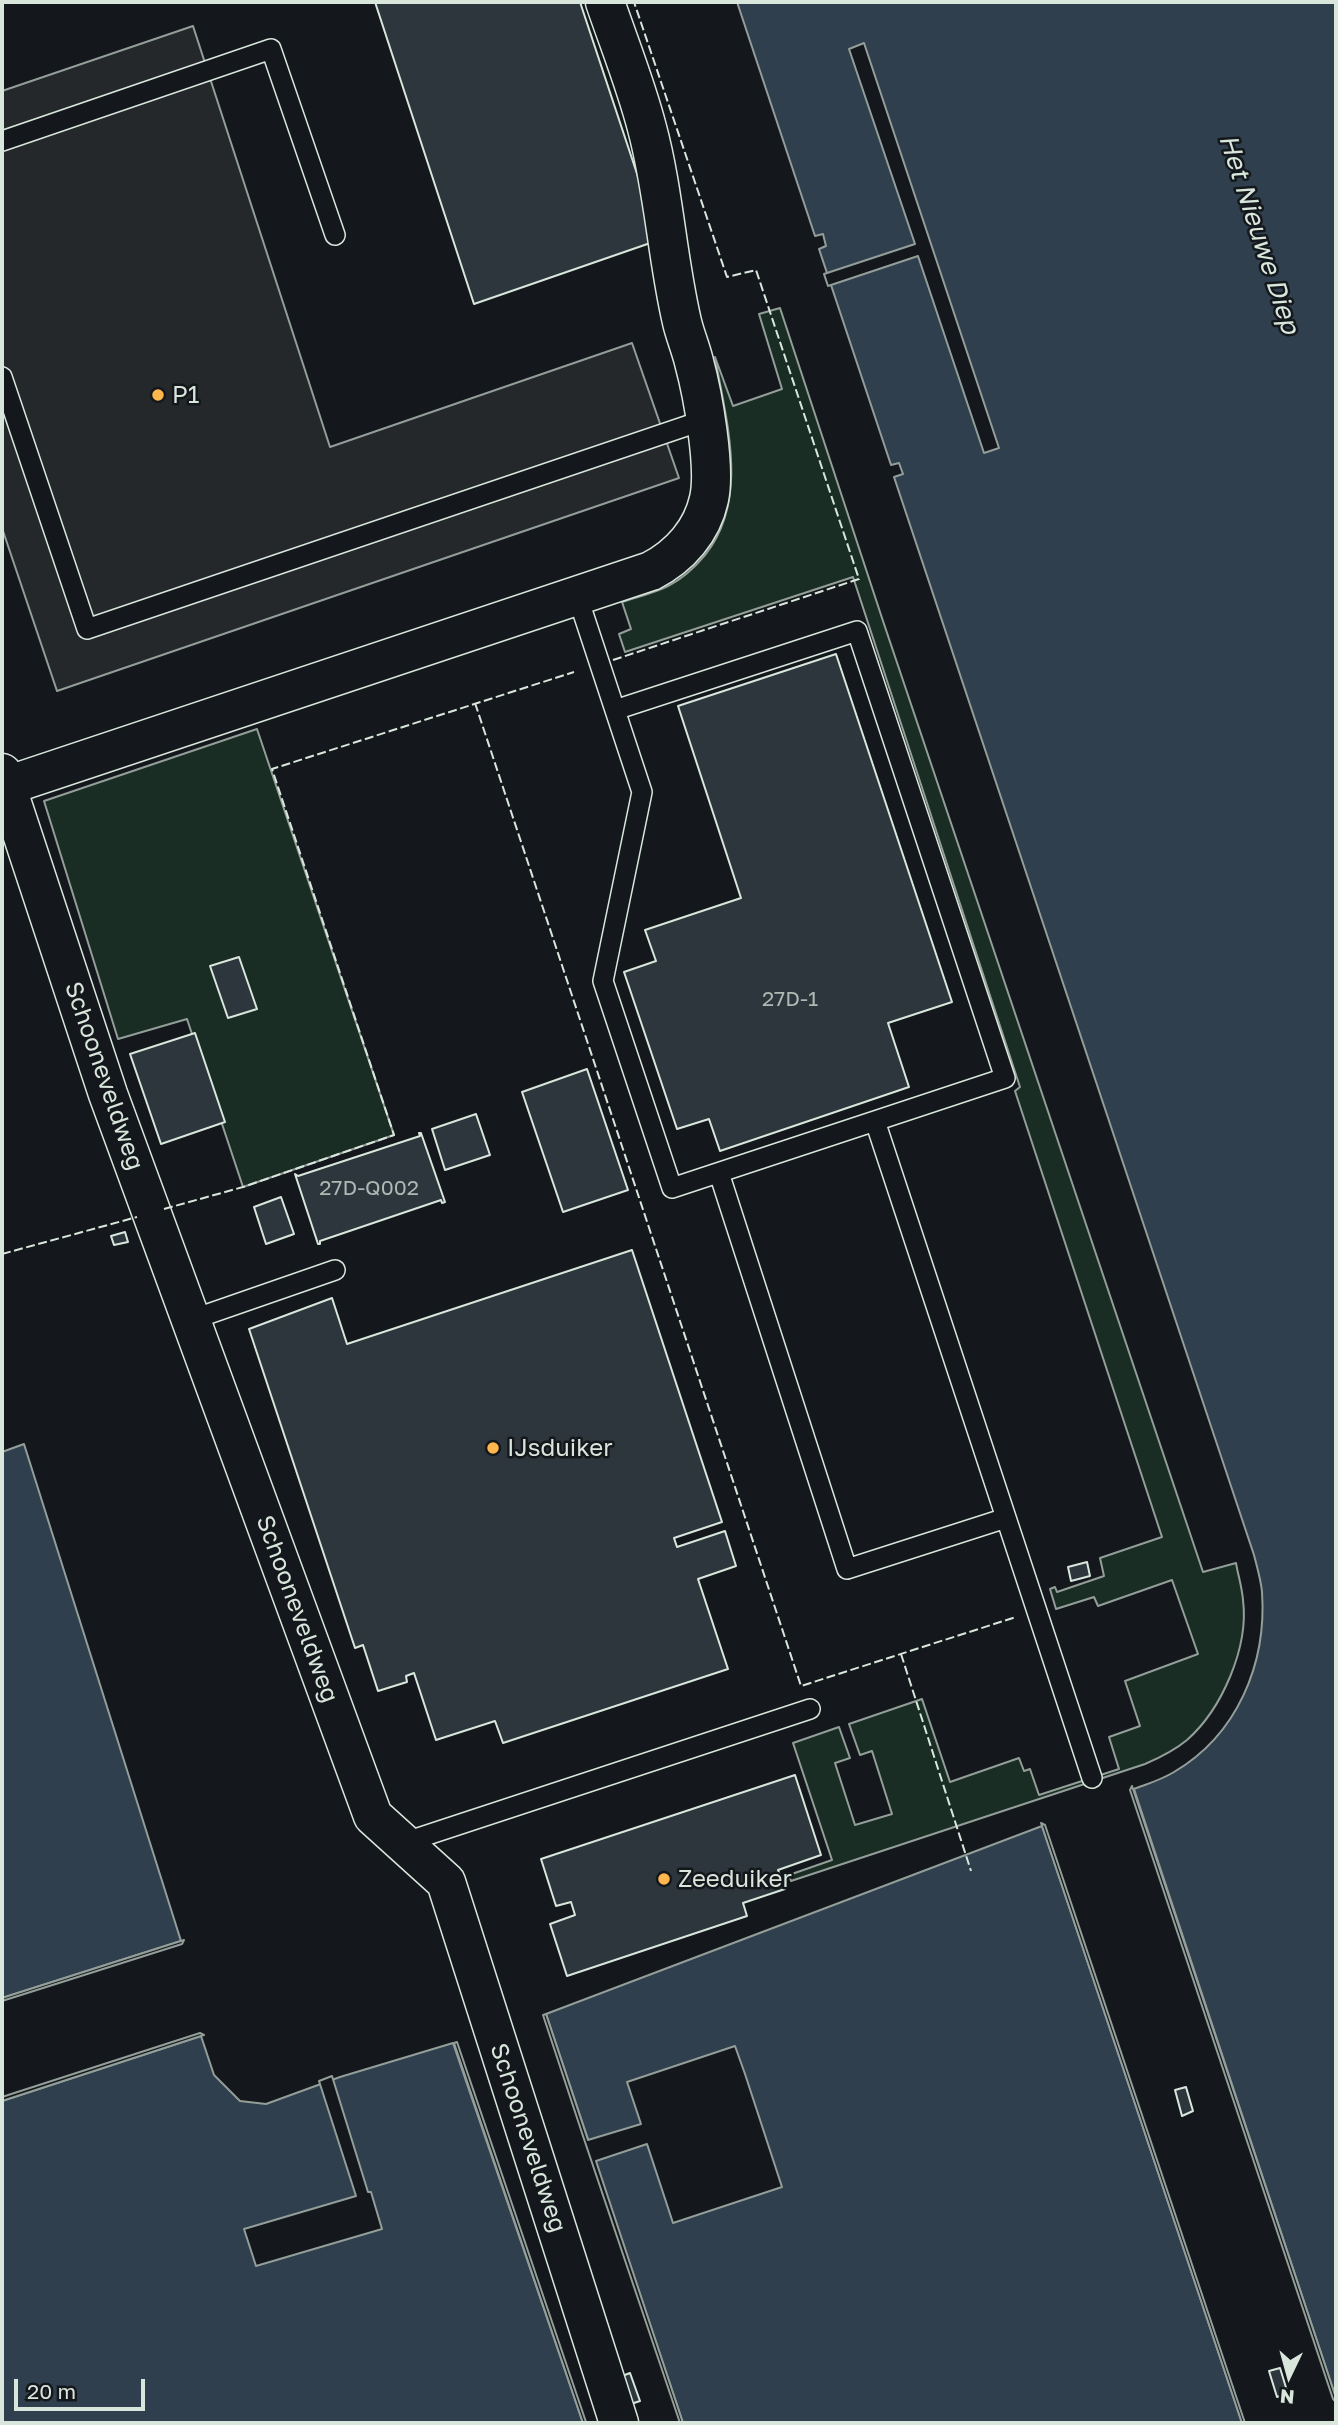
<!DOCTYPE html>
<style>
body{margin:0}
#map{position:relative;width:1338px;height:2425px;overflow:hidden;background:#14181c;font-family:"Golos Text",sans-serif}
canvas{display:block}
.frame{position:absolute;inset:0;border:4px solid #d8e6dc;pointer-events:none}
.north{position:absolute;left:1254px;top:2341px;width:70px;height:70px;-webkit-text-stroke:5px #14181c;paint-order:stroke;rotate:185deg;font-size:19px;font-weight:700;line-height:28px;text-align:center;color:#d8e6dc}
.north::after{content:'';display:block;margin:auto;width:24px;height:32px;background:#d8e6dc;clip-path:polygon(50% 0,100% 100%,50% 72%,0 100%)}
.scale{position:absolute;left:14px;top:2379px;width:131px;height:32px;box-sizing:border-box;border:4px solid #d8e6dc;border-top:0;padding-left:9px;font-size:21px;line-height:24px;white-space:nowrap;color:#d8e6dc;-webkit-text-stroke:5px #14181c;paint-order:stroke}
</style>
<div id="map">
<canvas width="1338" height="2425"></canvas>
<div class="frame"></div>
<div class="north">N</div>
<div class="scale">20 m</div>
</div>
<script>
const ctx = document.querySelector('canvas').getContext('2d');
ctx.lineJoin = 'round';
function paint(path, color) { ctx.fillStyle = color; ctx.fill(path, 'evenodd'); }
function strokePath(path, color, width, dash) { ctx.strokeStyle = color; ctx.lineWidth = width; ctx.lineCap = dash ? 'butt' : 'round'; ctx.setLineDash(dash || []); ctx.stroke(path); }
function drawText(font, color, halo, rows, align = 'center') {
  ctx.font = font + ' "Golos Text",sans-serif'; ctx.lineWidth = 5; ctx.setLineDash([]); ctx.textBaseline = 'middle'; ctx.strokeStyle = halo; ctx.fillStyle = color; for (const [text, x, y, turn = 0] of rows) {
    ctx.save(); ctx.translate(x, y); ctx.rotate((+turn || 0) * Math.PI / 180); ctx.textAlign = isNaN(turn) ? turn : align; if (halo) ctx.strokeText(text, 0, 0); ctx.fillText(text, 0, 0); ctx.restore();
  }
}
const green = new Path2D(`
 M780 308 882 618 1203 1572 1236 1563C1238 1575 1242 1587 1243 1600 1249 1647 1222 1709 1187 1740 1175 1750 1159 1758 1145 1764L791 1881 789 1875 832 1860 793 1743 839 1727 850 1758 835 1763 855 1825 892 1814 872 1751 860 1755 849 1724 922 1699 950 1782 1019 1758 1024 1771 1030 1769 1039 1795 1119 1769 1109 1737 1140 1726 1125 1681 1198 1654 1172 1580 1098 1606 1094 1597 1056 1609 1050 1589 1055 1587 1057 1592 1104 1576 1100 1558 1162 1537 1015 1091 1020 1087 853 577 625 652 619 634 631 629 622 602C637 597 654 593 668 586 682 579 695 567 705 555 750 499 726 421 715 357L733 406 782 389 759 314Z
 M257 729 394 1135 243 1187 187 1019 118 1039 44 801Z`);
paint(green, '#1a2d24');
strokePath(green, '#939e99', 2);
const parking = new Path2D(`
 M193 26 330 447 632 343 679 478 57 691 2 528V91Z`);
paint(parking, '#24282b');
strokePath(parking, '#939e99', 2);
const water = new Path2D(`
 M737 2H1336V2398L1134 1789C1147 1784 1161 1780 1174 1772 1237 1735 1267 1664 1262 1592 1261 1580 1257 1567 1254 1555L894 477 903 474 899 463 891 465 819 249 826 246 823 234 815 236Z
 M24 1444 181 1941 2 1998V1452Z
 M1042 1826 1242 2423H683L546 2014Z
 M201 2036 214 2075 240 2101 266 2104 340 2077 453 2043 583 2423H2V2101Z`);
paint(water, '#2f3f4d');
strokePath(water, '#939e99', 2);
const pier = new Path2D(`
 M864 43 999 448 984 453 918 256 828 286 824 274 915 244 849 49Z
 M1132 1786 1336 2398V2402L1333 2399 1130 1790Z
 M1041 1823 1045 1825 1245 2423H1242Z
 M184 1940 182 1944 2 2001V1998Z
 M546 2014 588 2140 641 2124 627 2082 735 2046 745 2074 782 2187 673 2223 647 2144 596 2161 683 2423H680L585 2142 543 2015Z
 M200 2033 204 2035 2 2101V2097Z
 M457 2042 586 2422 587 2423H583L454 2043Z
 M332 2076 368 2192H371L382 2229 256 2266 244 2229 356 2196 319 2081Z`);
paint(pier, '#14181c');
strokePath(pier, '#939e99', 2);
const building = new Path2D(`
 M375 2H580L659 240 474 304Z
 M836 654 952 1002 888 1023 909 1087 720 1151 709 1119 677 1129 624 972 656 961 645 930 741 898 678 706Z
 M239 957 257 1009 228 1018 210 966Z
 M195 1033 225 1122 161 1144 130 1054Z
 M587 1069 628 1190 563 1212 522 1092Z
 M476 1114 490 1155 445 1170 432 1129Z
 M419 1133H421L445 1202 442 1203 441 1200 320 1241V1244H318L295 1174 298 1176 420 1136Z
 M281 1197 294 1234 266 1244 254 1207Z
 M125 1232 128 1242 114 1245 111 1236Z
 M632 1250 722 1522 674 1538 677 1547 725 1531 736 1566 698 1579 728 1669 503 1743 495 1721 436 1740 414 1673 406 1676 407 1682 378 1691 363 1645 355 1648 249 1329 332 1298 347 1344Z
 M1087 1562 1090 1576 1071 1581 1068 1567Z
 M795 1775 821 1855 778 1870 785 1889 743 1903 747 1916 567 1976 550 1924 575 1915 571 1902 556 1906 541 1859Z
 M1186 2087 1193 2111 1182 2116 1175 2090Z
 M1280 2368 1288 2394 1277 2397 1269 2371Z
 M630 2373 640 2401 622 2407 612 2380Z`);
paint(building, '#2c363c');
strokePath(building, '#d8e6dc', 2);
const service = new Path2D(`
 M2 141 271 49 335 235
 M2 377 87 629 704 420
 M577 595 642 792 603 981 672 1188 875 1121 1092 1778
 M615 710 857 631 1005 1078 875 1121
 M719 1173 847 1569 1006 1518
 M191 1320 335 1270
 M403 1843 810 1709`);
const minor = new Path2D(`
 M2 773 108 1094 373 1816 446 1882 619 2423
 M6 786 651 571C680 556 702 531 709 499 716 468 703 395 694 362 691 349 685 335 682 322 667 258 664 191 647 128 636 85 619 43 605 2`);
strokePath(service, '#d8e6dc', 22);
strokePath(minor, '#d8e6dc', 41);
strokePath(service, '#14181c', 19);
strokePath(minor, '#14181c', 38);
strokePath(new Path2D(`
 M613 660 859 579 756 270 727 277 634 2
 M475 703 801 1686 1016 1617
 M164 1209 243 1187 394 1135 272 769 574 672
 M2 1254 137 1217
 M901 1654 971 1871`), '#d8e6dc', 2, [9, 3.5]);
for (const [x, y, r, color] of [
 [158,395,7,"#ffb74d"],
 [493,1448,7,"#ffb74d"],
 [664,1879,7,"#ffb74d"]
]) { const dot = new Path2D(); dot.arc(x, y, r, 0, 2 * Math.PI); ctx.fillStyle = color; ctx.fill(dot); strokePath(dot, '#14181c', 2.5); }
drawText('21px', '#adbab4', null, [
 ["27D-1",790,999],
 ["27D-Q002",369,1188]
]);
drawText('24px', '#d8e6dc', '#14181c', [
 ["P1",172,395],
 ["IJsduiker",507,1448],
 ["Zeeduiker",678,1879]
], 'left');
drawText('24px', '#d8e6dc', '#14181c', [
 ["Schooneveldweg",104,1076,71],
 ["Schooneveldweg",297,1609,70],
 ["Schooneveldweg",528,2138,72]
]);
drawText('italic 26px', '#d8e6dc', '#14181c', [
 ["Het Nieuwe Diep",1259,234,72]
]);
</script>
